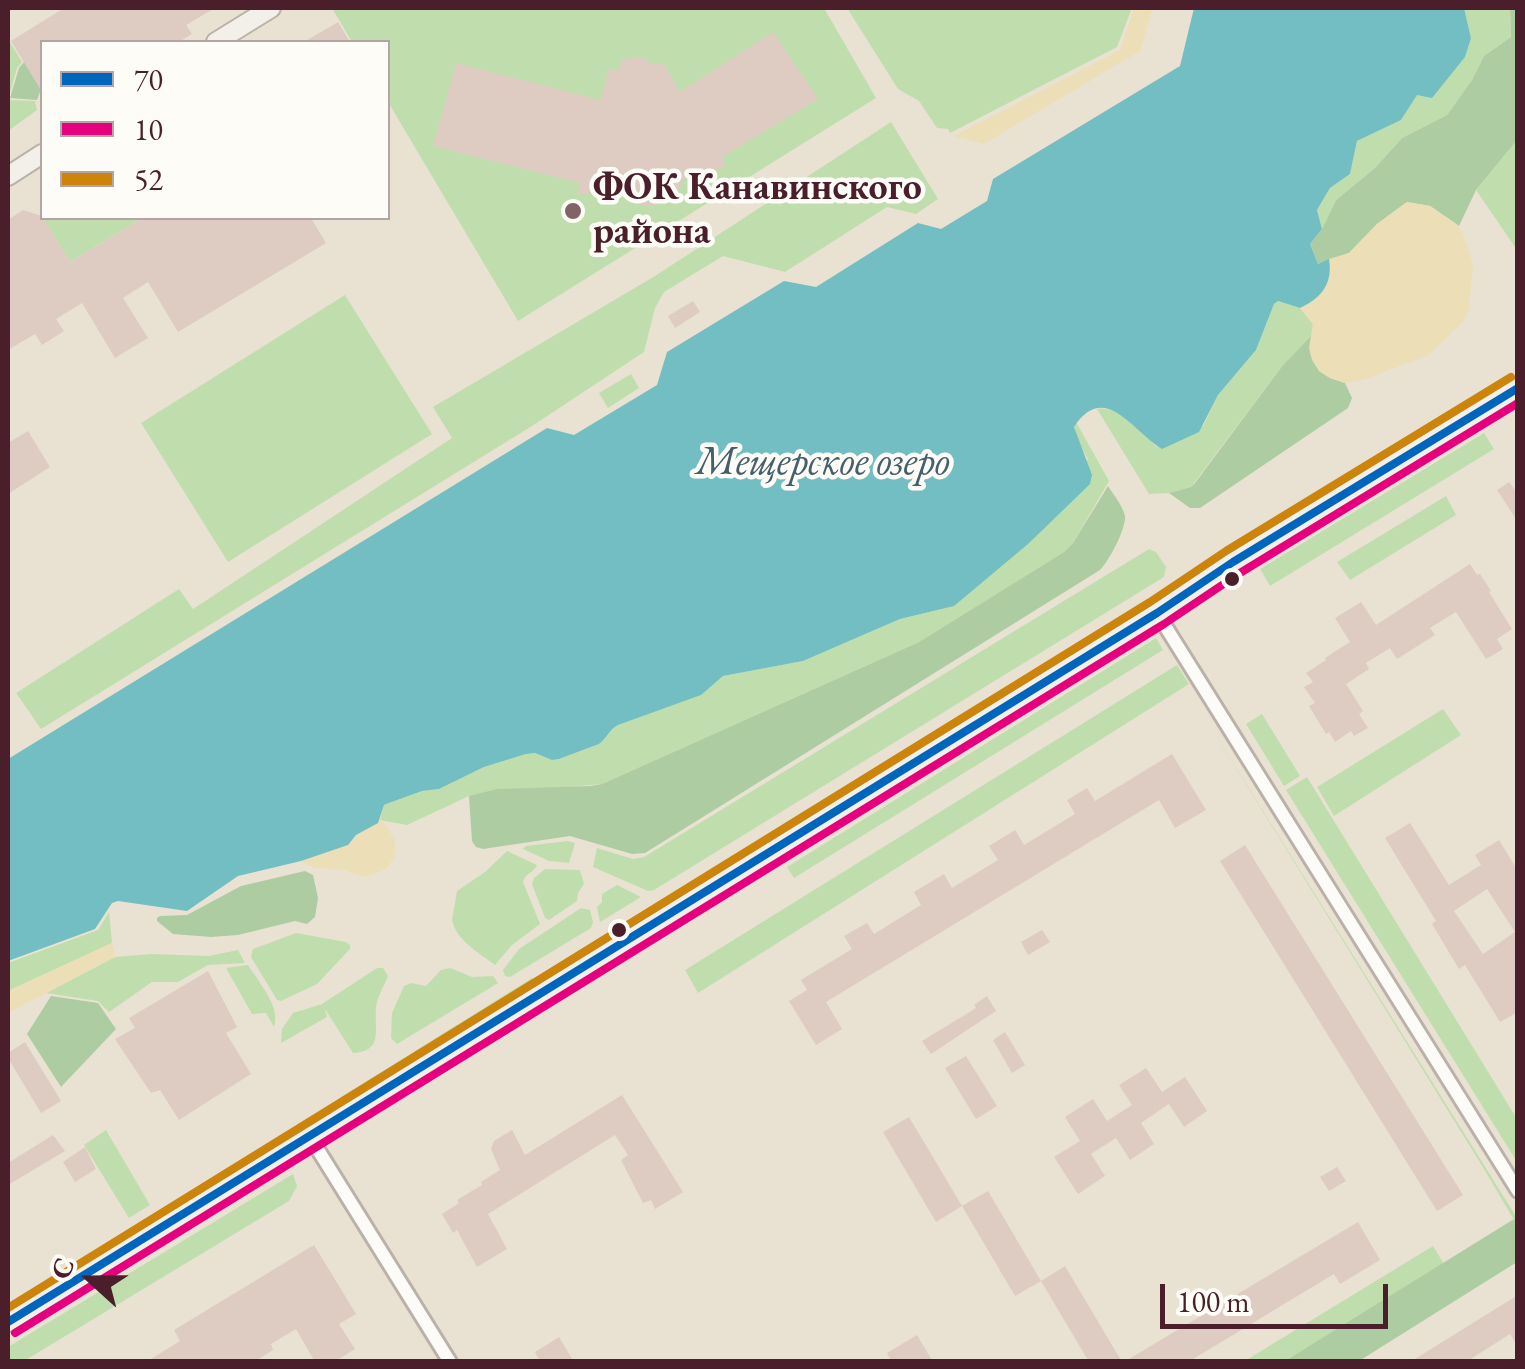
<!DOCTYPE html>
<meta charset="utf-8">
<style>
body{margin:0}
#map{position:relative;width:1525px;height:1369px;overflow:hidden;background:#e9e2d3;font-family:"EB Garamond",serif}
canvas{display:block}
.frame{position:absolute;inset:0;border:10px solid #4a1f2b;pointer-events:none}
.legend{position:absolute;left:40px;top:40px;width:350px;height:180px;box-sizing:border-box;background:#fdfcf7;border:2px solid #b5a4a5;margin:0;padding:12px 18px;list-style:none;font-size:30px;color:#4a1f2b}
.legend li{display:flex;align-items:center;gap:20px;height:50px}
.legend b{width:50px;border:2px solid #b5a4a5}
.north{position:absolute;left:40px;top:1229px;width:100px;height:100px;-webkit-text-stroke:8px #fdfcf7;paint-order:stroke;rotate:291deg;font-size:28px;font-weight:700;line-height:40px;text-align:center;color:#4a1f2b}
.north::after{content:'';display:block;margin:auto;width:35px;height:45px;background:#4a1f2b;clip-path:polygon(50% 0,100% 100%,50% 72%,0 100%)}
.scale{position:absolute;left:1160px;top:1284px;width:228px;height:45px;box-sizing:border-box;border:5px solid #4a1f2b;border-top:0;padding-left:12px;font-size:30px;line-height:35px;white-space:nowrap;color:#4a1f2b;-webkit-text-stroke:8px #fdfcf7;paint-order:stroke}
</style>
<div id="map">
<canvas width="1525" height="1369"></canvas>
<div class="frame"></div>
<ul class="legend">
<li><b style="height:12px;background:#0065bd"></b>70</li>
<li><b style="height:12px;background:#e5007d"></b>10</li>
<li><b style="height:12px;background:#cc840b"></b>52</li>
</ul>
<div class="north">С</div>
<div class="scale">100 m</div>
</div>
<script>
const ctx = document.querySelector('canvas').getContext('2d');
ctx.lineJoin = 'round';
function paint(path, color) { ctx.fillStyle = color; ctx.fill(path, 'evenodd'); }
function strokePath(path, color, width, dash) { ctx.strokeStyle = color; ctx.lineWidth = width; ctx.lineCap = dash ? 'butt' : 'round'; ctx.setLineDash(dash || []); ctx.stroke(path); }
function drawText(font, color, halo, rows, align = 'center') {
  ctx.font = font + ' "EB Garamond",serif'; ctx.lineWidth = 9; ctx.setLineDash([]); ctx.textBaseline = 'middle'; ctx.strokeStyle = halo; ctx.fillStyle = color; for (const [text, x, y, turn = 0] of rows) {
    ctx.save(); ctx.translate(x, y); ctx.rotate((+turn || 0) * Math.PI / 180); ctx.textAlign = isNaN(turn) ? turn : align; if (halo) ctx.strokeText(text, 0, 0); ctx.fillText(text, 0, 0); ctx.restore();
  }
}
paint(new Path2D(`
 M332 8H824L876 98 518 321 388 102V42H352Z
 M847 8H1132L1117 47 950 133 948 129 937 128 919 101 898 89Z
 M1464 8H1510L1511 37 1484 56 1472 80 1447 115 1402 138 1375 168 1336 200 1322 229 1317 210 1330 188 1350 174 1357 141 1401 120 1417 94 1471 38Z
 M8 39 22 62 17 68 8 100 35 101 37 110 8 131Z
 M891 122 938 199 916 214 887 207 785 272 723 256 664 292 655 308 644 352 532 426 41 729 16 693 179 589 193 609 452 438 433 407 655 276Z
 M1517 140V250L1476 190Z
 M43 218H142L70 262Z
 M345 295 432 434 228 562 141 423Z
 M1278 301 1300 308 1313 324 1312 335 1283 365 1191 487 1169 493 1149 494 1097 409C1120 405 1140 432 1157 447L1203 426 1218 395 1256 350 1274 304Z
 M631 374 639 388 608 408 599 393Z
 M1076 422 1109 481 1073 543 1064 552 919 642 602 784 469 796 407 825 380 820 384 805 422 791 439 789 484 767 526 754 535 753 552 760 559 759 599 744C607 738 610 730 618 725L700 695 723 676 803 661 900 619 949 607 1088 459C1082 448 1070 434 1076 422Z
 M1484 433 1494 449 1270 586 1260 569Z
 M1446 496 1456 515 1350 580 1337 562Z
 M1149 549 1156 552 1166 567 1164 577 654 890 648 891 593 867 597 848 633 859 644 857Z
 M1181 585 1182 589 682 894 681 889Z
 M1156 638 1163 650 794 878 787 867Z
 M1177 665 1189 684 698 993 685 970Z
 M1443 709 1461 735 1334 816 1317 787Z
 M1200 710 1517 1218V1225L1481 1164Z
 M1262 714 1300 776 1284 786 1246 724Z
 M1307 777 1517 1119V1162L1286 790Z
 M568 841 575 843 569 863 549 861 523 849 526 846Z
 M507 851 537 865C535 872 525 873 523 882L540 924 512 945 495 965C479 953 456 940 452 920L457 891 485 872Z
 M545 869 580 870 584 884 578 893 577 901 549 920 545 918 532 884 534 878Z
 M617 885 641 897 600 922 597 907 602 902V894Z
 M581 908 590 910 593 922 591 928 510 977 505 976 503 970 519 949Z
 M109 912 112 943 8 991V963L98 930Z
 M296 933 346 942 350 945V949L317 984 281 1001 277 1000 251 957 253 949Z
 M238 950 245 963 208 965 178 982H152L109 1012 98 1001 46 993 115 957 151 954 209 956Z
 M248 965C259 983 281 1006 274 1027L266 1013 252 1014 226 968Z
 M377 968H383L388 976C384 986 377 997 376 1008 374 1030 384 1051 353 1053L325 1009 327 1017 281 1043 282 1029 293 1013 322 1004Z
 M450 968 472 977 493 976 498 983 397 1044 391 1038 392 1013 404 986 411 983 426 986 441 970Z
 M532 978 545 982 340 1106 338 1099Z
 M106 1130 150 1205 129 1218 84 1145Z
 M268 1143 271 1149 176 1207 179 1199Z
 M293 1174 297 1186 289 1201 24 1361H8V1347Z
 M1433 1246 1444 1264 1285 1361 1243 1362Z`), '#c0dead');
paint(new Path2D(`
 M1510 8H1517V140L1476 190 1459 226 1430 206 1407 202 1377 224 1349 253 1318 264 1310 244 1322 229 1336 200 1375 168 1402 138 1447 115 1472 80 1484 56 1511 37Z
 M35 49C45 66 45 82 37 100L10 98 19 68Z
 M1312 335 1310 342 1319 371 1330 378 1345 383 1352 398 1348 408 1200 508H1190L1169 493 1191 487 1195 483 1283 365Z
 M1108 486C1113 494 1123 506 1125 516 1126 529 1109 561 1100 570L645 853 632 854 570 836 483 849 476 847 472 841 469 796 497 789 591 786 602 784 919 642 1064 552 1073 543Z
 M305 871 313 875 318 898 315 917 307 924 295 921 238 935 211 937 173 934 157 921V918L160 916 187 915 241 886Z
 M51 996 98 1003 116 1029 61 1087 27 1034Z
 M1514 1219 1517 1225V1262L1359 1361H1285Z`), '#aecca2');
paint(new Path2D(`
 M1134 8H1153L1140 51 984 144 954 136 1120 50Z
 M1407 202 1430 206 1455 223 1462 231 1473 264 1469 309 1463 322 1429 355 1366 379 1345 383 1330 378 1319 371 1312 360 1309 348 1313 324 1300 308C1322 298 1333 283 1329 259L1349 253 1377 224Z
 M380 820C402 838 401 868 371 875 361 877 356 874 347 871 329 866 318 873 301 861L348 845 356 835Z
 M112 943 115 957 8 1013V991Z`), '#ecdeb6');
paint(new Path2D(`
 M1194 8H1464L1471 38 1465 57 1432 98 1417 95 1401 120 1357 141 1350 174 1330 188 1317 210 1322 229 1310 244 1318 264 1329 259C1333 283 1322 298 1300 308L1278 301 1274 304 1256 350 1218 395 1199 432 1162 449C1133 432 1105 380 1074 427L1092 475 1090 484 1028 544 954 606 900 619 803 661 723 676 701 695 618 725C610 729 607 738 599 744L559 759 552 760 535 753 526 754 484 767 439 789 422 791 389 803 384 805 378 823 356 835 348 845 301 861 238 876 187 911 118 901 112 903 95 929 8 961V759L547 428 574 435 657 385 667 352 784 281 816 287 918 223 941 229 987 201 993 179 1180 66Z`), '#72bec2');
paint(new Path2D(`
 M64 8H215L186 25 192 34 179 42H42V92L11 41Z
 M338 22 350 42H304Z
 M773 32 818 99 722 157 726 167 686 176 678 190 656 205 646 206 634 202 625 198 616 188 577 195 580 183 433 146 456 63 601 100 608 70 620 69 621 59 646 57 649 64H664L680 92Z
 M23 210 42 216 70 262 142 218H311L326 243 178 332 148 282 123 298 148 338 115 358 82 303 56 319 64 331 42 345 35 334 8 350V220Z
 M693 301 700 312 675 328 668 316Z
 M28 431 50 467 8 494V443Z
 M1509 482 1518 494V522L1497 490Z
 M1470 564 1477 575 1480 574 1491 591 1489 592 1512 629 1497 639 1503 649 1486 659 1456 612 1430 628 1435 635 1397 659 1390 648 1366 663 1369 669 1346 684 1363 711 1359 714 1368 728 1354 736 1351 731 1335 742 1329 732 1326 734 1309 706 1315 703 1304 687 1313 682 1306 673 1326 660 1325 658 1350 642 1335 618 1361 602 1376 625Z
 M1172 754 1206 810 1175 828 1159 800 826 1002 842 1029 816 1045 789 1001 807 990 801 980 852 949 844 936 867 923 874 934 921 905 914 892 944 874 952 888 998 860 989 846 1015 830 1024 845 1075 814 1067 800 1087 788 1095 801Z
 M1410 823 1449 885 1481 865 1475 855 1499 840 1518 871V1012L1500 1022 1465 965 1459 969 1432 924 1436 921 1385 838ZM1487 889 1515 932 1483 954 1454 911Z
 M1245 845 1463 1195 1437 1211 1220 861Z
 M1042 930 1050 942 1028 955 1021 942Z
 M208 971 237 1027 226 1033 251 1074 179 1120 160 1090 151 1093 115 1039 135 1028 129 1018Z
 M987 996 996 1011 931 1054 922 1041 976 1008 974 1005Z
 M1005 1032 1025 1065 1012 1073 993 1040Z
 M25 1042 61 1101 41 1113 8 1058V1053Z
 M966 1056 997 1106 976 1119 945 1068Z
 M1146 1068 1162 1092 1185 1077 1207 1111 1184 1127 1169 1104 1141 1123 1154 1144 1130 1160 1116 1138 1091 1154 1105 1176 1078 1194 1054 1157 1080 1141 1065 1117 1093 1099 1107 1121 1132 1105 1119 1085Z
 M622 1095 683 1192 655 1209 651 1200 643 1203 621 1160 628 1155 615 1135 488 1214 507 1249 477 1267 457 1230 453 1233 442 1214 459 1203 457 1200 482 1185 481 1182 500 1170 491 1149 494 1141 512 1130 525 1155Z
 M909 1117 962 1206 936 1222 883 1132Z
 M53 1135 65 1151 8 1185V1163Z
 M85 1147 96 1169 75 1182 63 1162Z
 M1337 1167 1346 1181 1329 1191 1320 1177Z
 M988 1191 1041 1281 1015 1296 962 1206Z
 M1358 1222 1380 1260 1340 1284 1334 1274 1188 1362H1124Z
 M314 1245 356 1314 339 1324 355 1349 334 1362H315L296 1329 271 1344 273 1350 254 1362H146L180 1341 174 1330Z
 M1065 1266 1122 1362H1089L1041 1281Z
 M1518 1295V1347L1510 1334 1466 1362H1410Z
 M917 1335 933 1362H892L887 1353Z
 M559 1337 574 1362H540L535 1352Z`), '#decbc2');
const minor = new Path2D(`
 M1157 613 1518 1191
 M310 1137 450 1362`);
const secondary = new Path2D(`
 M216 42 271 8
 M8 176 42 154
 M8 1322 310 1137 1157 613 1233 562 1518 388`);
strokePath(minor, '#bab1a9', 18);
strokePath(secondary, '#bab1a9', 22);
strokePath(minor, '#fcfbf8', 12);
strokePath(secondary, '#f3f0ea', 18);
strokePath(new Path2D(`
 M8 1322 1157 613 1233 562 1518 388`), '#0065bd', 8);
strokePath(new Path2D(`
 M15 1333 1164 624 1240 573 1518 403`), '#e5007d', 8);
strokePath(new Path2D(`
 M8 1308 1150 602 1226 551 1511 377`), '#cc840b', 8);
for (const [x, y, r, color] of [
 [573,211,10,"#826366"],
 [1232,579,9,"#4a1f2b"],
 [619,930,9,"#4a1f2b"]
]) { const dot = new Path2D(); dot.arc(x, y, r, 0, 2 * Math.PI); ctx.fillStyle = color; ctx.fill(dot); strokePath(dot, '#fdfcf7', 4); }
drawText('bold 38px', '#4a1f2b', '#fdfcf7', [
 ["ФОК Канавинского",593,189],
 ["района",593,233]
], 'left');
drawText('italic 40px', '#45606c', '#fdfcf7', [
 ["Мещерское озеро",823,463]
]);
</script>
